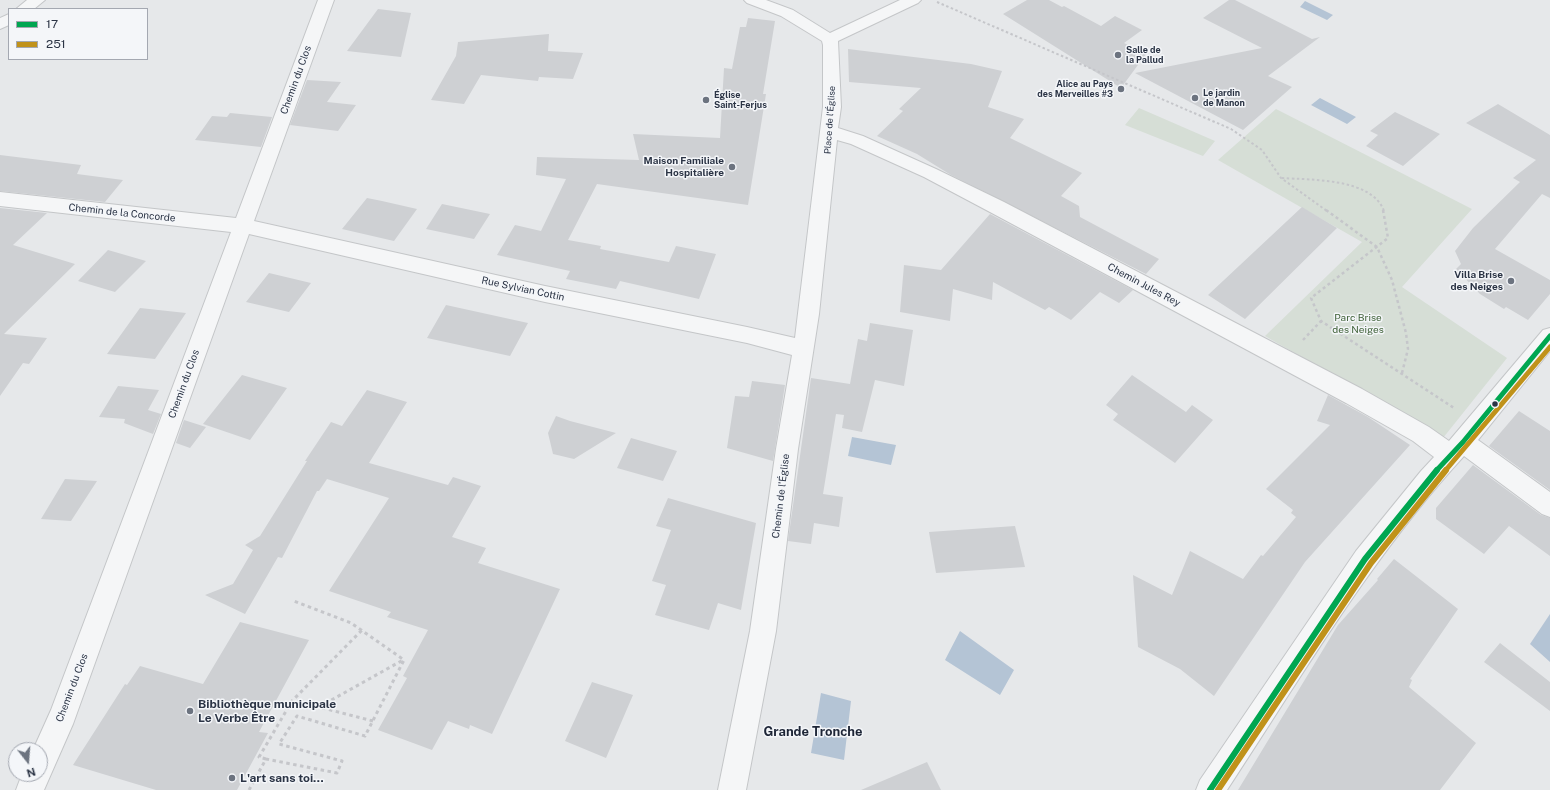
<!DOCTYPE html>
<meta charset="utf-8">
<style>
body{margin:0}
#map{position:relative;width:1550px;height:790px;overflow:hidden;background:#e6e8ea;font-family:"Public Sans",sans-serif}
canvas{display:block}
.legend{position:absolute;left:8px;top:8px;width:140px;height:52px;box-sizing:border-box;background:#f4f6f9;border:1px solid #a4a8b1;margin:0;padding:5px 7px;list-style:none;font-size:12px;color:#2b3445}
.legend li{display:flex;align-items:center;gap:8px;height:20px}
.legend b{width:20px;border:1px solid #a4a8b1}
.north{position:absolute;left:8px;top:742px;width:40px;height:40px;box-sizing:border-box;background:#f4f6f9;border:1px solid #a4a8b1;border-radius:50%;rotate:163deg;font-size:11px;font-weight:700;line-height:16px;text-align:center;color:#2b3445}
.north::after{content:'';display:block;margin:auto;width:14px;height:18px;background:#6c737f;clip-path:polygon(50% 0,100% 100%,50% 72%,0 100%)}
</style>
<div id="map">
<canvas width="1550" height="790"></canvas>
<ul class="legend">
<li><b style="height:5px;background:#00a651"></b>17</li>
<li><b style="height:5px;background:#c0921a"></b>251</li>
</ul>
<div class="north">N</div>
</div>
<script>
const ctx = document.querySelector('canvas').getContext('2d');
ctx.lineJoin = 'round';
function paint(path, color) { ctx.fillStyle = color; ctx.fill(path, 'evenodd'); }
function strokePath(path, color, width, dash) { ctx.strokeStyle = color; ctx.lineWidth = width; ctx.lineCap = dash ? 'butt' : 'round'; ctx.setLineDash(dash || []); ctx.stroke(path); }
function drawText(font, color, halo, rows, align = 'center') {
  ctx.font = font + ' "Public Sans",sans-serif'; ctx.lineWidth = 3; ctx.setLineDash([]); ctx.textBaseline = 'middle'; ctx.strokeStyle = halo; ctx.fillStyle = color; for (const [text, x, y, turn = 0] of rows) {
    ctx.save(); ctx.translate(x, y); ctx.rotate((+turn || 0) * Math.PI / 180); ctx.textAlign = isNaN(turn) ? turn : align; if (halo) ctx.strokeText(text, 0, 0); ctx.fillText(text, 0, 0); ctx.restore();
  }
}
paint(new Path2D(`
 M1139 108 1215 141 1203 156 1125 125Z
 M1276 109 1472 209 1402 287 1507 358 1443 438 1265 336 1362 242 1218 160Z`), '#d6ded6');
paint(new Path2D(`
 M1305 1 1333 15 1327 20 1300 7Z
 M1320 98 1356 117 1347 124 1311 105Z
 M852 437 896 445 891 465 848 456Z
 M1550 614V662L1530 644Z
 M960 631 1014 670 1000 695 945 660Z
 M821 693 851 701 844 760 811 753Z`), '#b4c4d5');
paint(new Path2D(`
 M1027 0H1049L1062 7 1064 6 1101 26 1115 16 1142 30 1124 43 1146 54 1121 88 1003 14Z
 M1229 0H1235L1312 39 1320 37 1268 76 1292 87 1243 130 1135 73 1262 48 1203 18Z
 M378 9 411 13 401 57 347 51Z
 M748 18 775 21 763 94H766L748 205 597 184 568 240 601 246 600 249 669 262 676 246 716 254 699 299 620 281 616 289 566 279 570 271 497 255 515 225 541 231 566 179 536 175 537 157 639 160 633 134 720 138 724 68 732 69 740 27H746Z
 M549 34 548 51 583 53 573 79 539 77 538 81 481 75 464 104 431 100 456 56 458 42Z
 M848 49 971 64 1002 71 988 107 1024 119 1010 138 1082 173 1061 196 1079 206 1080 217 1159 259 1146 274 951 175 917 154 877 136 903 111 899 109 921 88 849 82Z
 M307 80 341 82 327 102 356 105 338 131 290 125Z
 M1498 104 1550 135V198L1542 194 1495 249 1550 280V294L1528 320 1506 307 1504 309 1480 294 1456 269 1461 264 1455 251 1473 228 1520 182 1513 178 1536 160 1466 123Z
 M1395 112 1440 134 1403 166 1366 146 1378 135 1370 131Z
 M230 113 272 117 261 147 195 140 212 116 227 117Z
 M0 155 81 165 77 174 123 180 105 202 0 191Z
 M367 198 382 201 417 209 394 241 342 229Z
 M442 204 490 214 474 239 426 229Z
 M1302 207 1337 228 1245 319 1208 295Z
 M0 208 47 213 13 245 75 264 4 334 47 338 29 364 23 363 0 396Z
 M990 214 1133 290 1119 303 1100 292 1071 320 1049 307 1045 310 993 282 992 300 953 289 950 321 900 312 904 265 941 270Z
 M108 250 146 261 115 292 78 281Z
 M269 273 311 283 289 312 246 302Z
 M446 305 528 323 510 356 427 338Z
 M140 308 186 313 155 359 107 354Z
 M870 323 913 330 904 386 875 380 862 432 842 428 844 415 836 414 823 494 843 497 839 527 814 523 811 544 788 541 811 378 850 384 858 339 867 341Z
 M242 375 287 388 250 440 203 424Z
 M1132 375 1186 412 1192 405 1213 420 1175 463 1113 420 1118 414 1106 405Z
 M752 381 785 385 773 461 727 448 735 396 749 397Z
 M118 386 159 390 148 410 161 414 153 434 124 423 125 419 99 417Z
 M367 390 407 402 369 463 448 485 453 477 481 486 452 537 486 548 478 563 560 589 492 734 470 725 469 729 448 721 432 750 378 730 407 678 403 676 428 630 387 617 391 612 329 591 389 498 327 479 319 491H317L282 558 278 557 245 614 205 595 233 584 253 550 245 545 260 536 307 461H305L331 422 342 426Z
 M1328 395 1368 417 1410 445 1305 562 1214 696 1180 669 1138 647 1133 575 1172 595 1190 551 1243 579 1261 555 1263 556 1296 517 1291 513 1293 510 1266 489 1330 425 1317 421Z
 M1519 411 1550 431V490L1489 446Z
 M556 416 570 421 616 433 574 459 553 454 548 433Z
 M184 420 206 427 190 448 176 443Z
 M631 438 677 451 663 481 617 468Z
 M1473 465 1541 515 1550 518V556L1509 526 1484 554 1436 519V508Z
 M65 479 97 481 71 521 41 519Z
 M668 498 756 523 741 610 718 603 709 630 655 615 666 585 652 581 671 530 656 526Z
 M1015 526 1025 567 936 573 929 532Z
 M1394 559 1458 609 1410 679 1412 680 1409 687 1476 743 1440 790H1238L1338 625 1378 580 1377 579Z
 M240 622 309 640 259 732 268 733 237 790H156L73 765 125 684 127 685 140 666 203 684Z
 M1500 643 1550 682V711L1484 662Z
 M592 682 633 695 606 758 565 741Z
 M927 762 941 790H861Z`), '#ced0d3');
const minor = new Path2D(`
 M27 0H45L34 9H16Z
 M318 0H334L254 221 545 286 747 327 795 338 823 107V45L822 41 781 16 747 3 744 0H766L793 10 830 33 900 0H921L918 3 838 41 841 107 838 128 863 136 936 169 1004 202 1362 389 1429 427 1449 441 1543 330 1550 328V351L1478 440 1550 492V517L1542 514 1464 456C1372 556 1302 676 1227 790H1196L1200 780 1356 551 1421 471 1434 457 1413 441 1346 403 990 212 924 177 851 144 837 140 819 314 798 449 776 631 746 790H718L750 631 776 449 792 355 747 343 545 302 249 234 73 724 44 790H16L22 774H40V750H33L51 710 231 232 0 206V192L236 218Z
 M9 14V25L0 29V18Z`);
strokePath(minor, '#c4c6c8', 2);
strokePath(new Path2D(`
 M937 2 1231 129 1262 150 1281 178 1327 211
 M1282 178C1311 180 1372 178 1384 211`), '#c5c6ca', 2, [2.5, 2.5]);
strokePath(new Path2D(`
 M1326 210 1377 247 1392 280 1406 333 1408 349 1402 373
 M1383 210 1388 238 1311 298 1321 321 1454 408
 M1303 340 1321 321`), '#c5c6ca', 2.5, [3, 3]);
strokePath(new Path2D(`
 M373 721 319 707 403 660
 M266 759 259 757 292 701 362 630
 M249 790 266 759 337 773 342 761 279 744 297 716 365 736 404 660 351 623 294 601`), '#c5c6ca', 3, [3.5, 3.5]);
paint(minor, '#f5f6f7');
strokePath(new Path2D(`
 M1436 471 1463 442 1550 336`), '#00a651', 5);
strokePath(new Path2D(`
 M1210 790 1365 559 1437 470`), '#00a651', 6);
strokePath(new Path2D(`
 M1445 471 1550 347`), '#c0921a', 5);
strokePath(new Path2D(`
 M1218 790 1371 563 1446 470`), '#c0921a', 6);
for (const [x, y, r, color] of [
 [1118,55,4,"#6c737f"],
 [1121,89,4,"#6c737f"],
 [1195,98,4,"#6c737f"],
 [706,100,4,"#6c737f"],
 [732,167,4,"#6c737f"],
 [1511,281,4,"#6c737f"],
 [1495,404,3.5,"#2b3445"],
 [190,711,4,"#6c737f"],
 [232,778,4,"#6c737f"]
]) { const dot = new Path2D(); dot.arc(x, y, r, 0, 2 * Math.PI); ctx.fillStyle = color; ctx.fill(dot); strokePath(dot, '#f4f6f9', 1.5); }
drawText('bold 9px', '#2b3445', '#f4f6f9', [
 ["Salle de",1126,50],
 ["la Pallud",1126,60],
 ["Alice au Pays",1113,84,"right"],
 ["des Merveilles #3",1113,94,"right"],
 ["Le jardin",1203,93],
 ["de Manon",1203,103],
 ["Église",714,95],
 ["Saint-Ferjus",714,105]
], 'left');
drawText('9px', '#2b3445', '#f4f6f9', [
 ["Place de l'Église",830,120,-86]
]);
drawText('10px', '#2b3445', '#f4f6f9', [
 ["Chemin du Clos",296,80,-70],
 ["Chemin de la Concorde",122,213,6],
 ["Chemin Jules Rey",1144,285,28],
 ["Rue Sylvian Cottin",523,289,12],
 ["Chemin du Clos",184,384,-70],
 ["Chemin de l'Église",781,496,-83],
 ["Chemin du Clos",72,688,-69]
]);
drawText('bold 10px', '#2b3445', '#f4f6f9', [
 ["Maison Familiale",724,161],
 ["Hospitalière",724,173],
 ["Villa Brise",1503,275],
 ["des Neiges",1503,287]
], 'right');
drawText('10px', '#3f6138', '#f4f6f9', [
 ["Parc Brise",1358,318],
 ["des Neiges",1358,330]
]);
drawText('bold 12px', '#2b3445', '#f4f6f9', [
 ["Bibliothèque municipale",198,704],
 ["Le Verbe Être",198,718],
 ["L'art sans toi...",240,778]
], 'left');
drawText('bold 13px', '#1d2536', '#f4f6f9', [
 ["Grande Tronche",813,732]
]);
</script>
